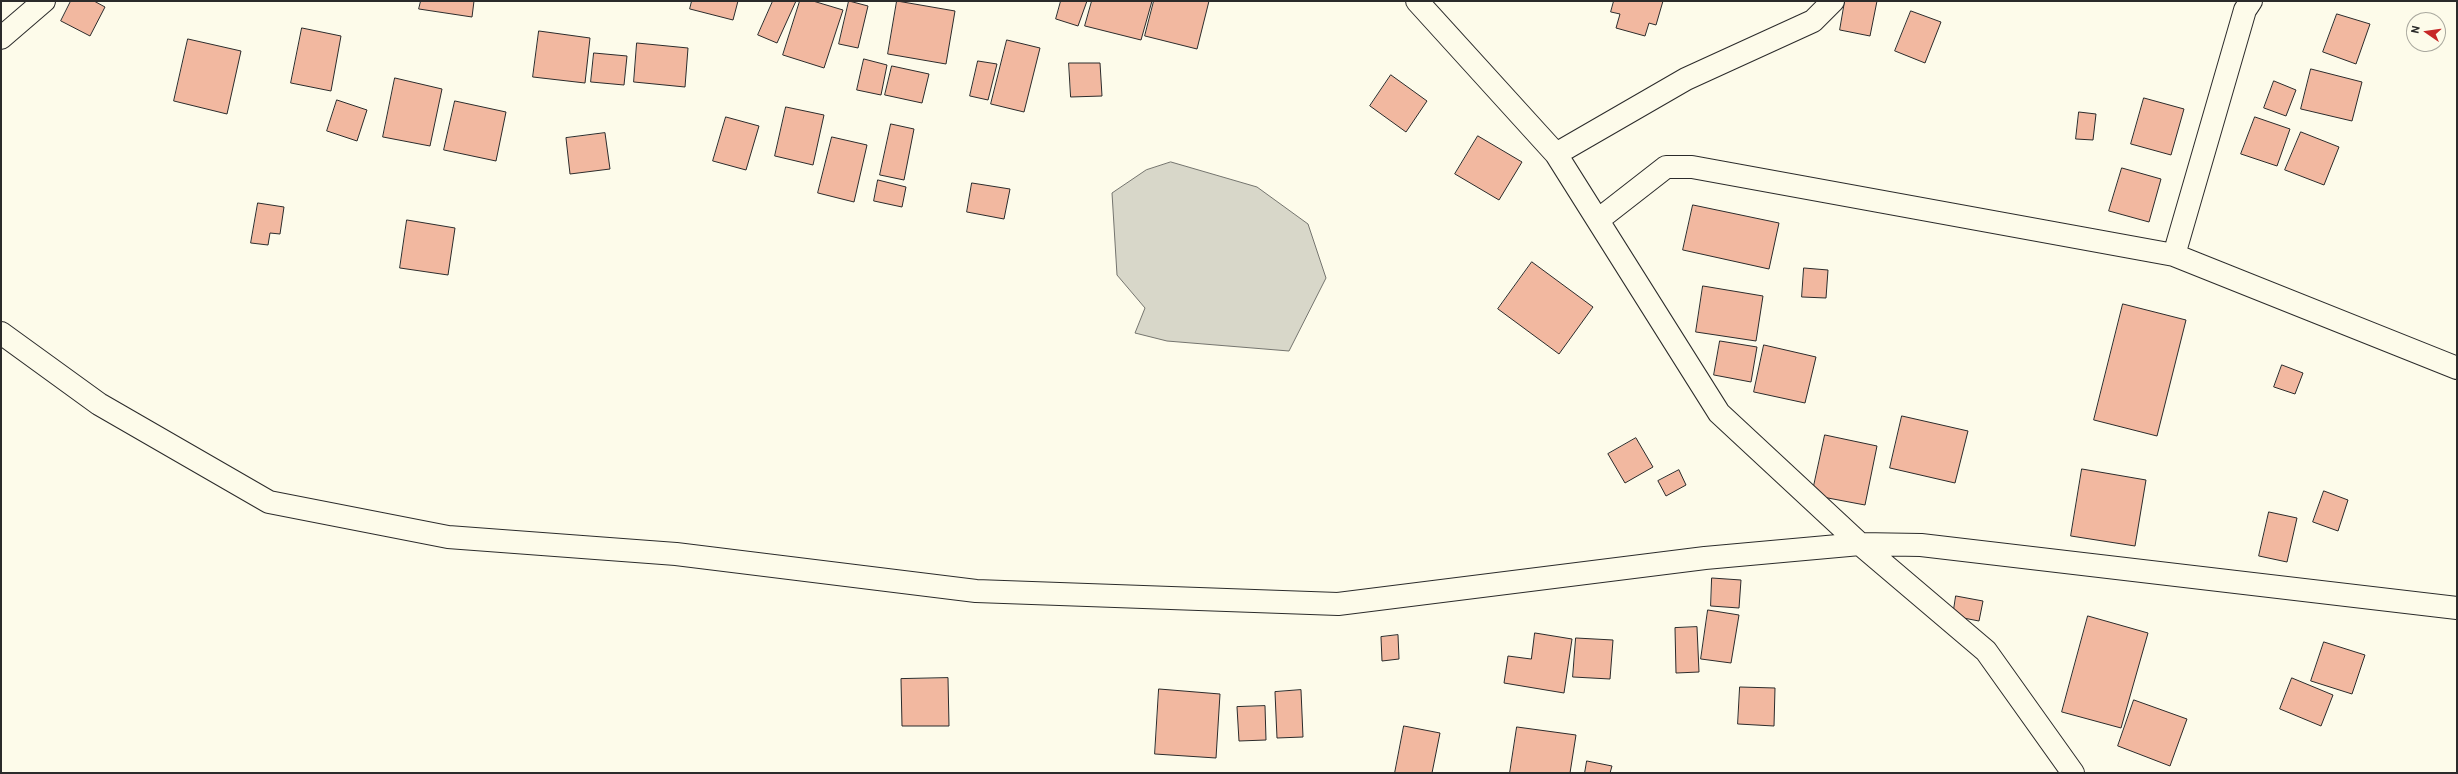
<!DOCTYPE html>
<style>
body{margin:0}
#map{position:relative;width:2458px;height:774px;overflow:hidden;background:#fdfbea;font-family:Barlow,sans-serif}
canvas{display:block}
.frame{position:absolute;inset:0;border:2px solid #2b2b2b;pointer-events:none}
.north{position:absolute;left:2406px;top:12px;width:40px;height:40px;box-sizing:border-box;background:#fdfbea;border:1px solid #a9a89e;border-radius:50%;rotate:283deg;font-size:11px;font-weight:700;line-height:16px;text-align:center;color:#2b2b2b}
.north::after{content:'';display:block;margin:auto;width:14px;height:18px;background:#c62828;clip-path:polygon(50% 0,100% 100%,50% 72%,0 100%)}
</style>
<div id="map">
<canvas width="2458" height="774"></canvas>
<div class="frame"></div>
<div class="north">N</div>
</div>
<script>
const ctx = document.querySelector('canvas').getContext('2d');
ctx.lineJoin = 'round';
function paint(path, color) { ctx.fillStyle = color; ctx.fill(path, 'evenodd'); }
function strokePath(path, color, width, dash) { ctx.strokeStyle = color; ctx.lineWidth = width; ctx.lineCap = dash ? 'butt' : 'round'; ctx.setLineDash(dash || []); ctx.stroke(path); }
const water = new Path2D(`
 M1171 162 1257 187 1308 224 1326 278 1289 351 1167 341 1135 333 1145 308 1117 275 1112 193 1146 170Z`);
paint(water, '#d8d7c9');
strokePath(water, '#74746e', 1);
const building = new Path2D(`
 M71 1H94L105 7 90 36 61 21Z
 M421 1H474L472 17 419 9Z
 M692 1H738L733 20 690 9Z
 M773 1H796L777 43 758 35Z
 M800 1H813L843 10 824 68 783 55Z
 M849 1 868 6 858 48 839 44Z
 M897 1 955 11 946 64 888 54Z
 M1061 1H1087L1078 26 1056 19Z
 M1092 1H1152L1141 40 1085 26Z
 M1154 1H1209L1197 49 1145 36Z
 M1614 1H1663L1656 25 1649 23 1645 36 1616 28 1620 14 1611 12Z
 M1845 1H1877L1870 36 1840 30Z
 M1911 11 1941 22 1925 63 1895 51Z
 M2337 14 2370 24 2356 64 2323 52Z
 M302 28 341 36 331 91 291 83Z
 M539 31 590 38 585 83 533 77Z
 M188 39 241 51 227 114 174 101Z
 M1007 40 1040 48 1024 112 991 104Z
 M637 43 688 48 685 87 634 82Z
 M594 53 627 56 624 85 591 82Z
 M864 59 887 65 881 95 857 90Z
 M978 61 997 64 988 100 970 96Z
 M1069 63H1100L1102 96 1071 97Z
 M892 66 929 74 922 103 885 95Z
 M2311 69 2362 82 2352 121 2301 109Z
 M1391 75 1427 101 1406 132 1370 106Z
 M395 78 442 89 430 146 383 137Z
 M2274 81 2296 90 2286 116 2264 108Z
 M2144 98 2184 109 2171 155 2131 144Z
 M337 100 367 110 357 141 327 131Z
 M455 101 506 112 496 161 444 150Z
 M786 107 824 115 813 165 775 156Z
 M2079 112 2096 114 2093 140 2076 139Z
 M726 117 759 126 746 170 713 161Z
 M2255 117 2290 129 2277 166 2241 154Z
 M891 124 914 129 904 180 880 175Z
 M2301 132 2339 147 2324 185 2285 170Z
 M605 133 610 169 570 174 566 138Z
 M1478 136 1522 162 1499 200 1455 174Z
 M832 137 867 145 854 202 818 193Z
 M2122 168 2161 179 2149 222 2109 211Z
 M878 180 906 187 902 207 874 201Z
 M972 183 1010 189 1004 219 967 212Z
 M258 203 284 207 280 234 270 233 268 245 251 243Z
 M1693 205 1779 223 1769 269 1683 250Z
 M407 220 455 228 448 275 400 268Z
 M1532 262 1593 307 1559 354 1498 309Z
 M1804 268 1828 270 1826 298 1802 297Z
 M1703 286 1763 296 1756 341 1696 332Z
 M2123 304 2186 320 2157 436 2094 420Z
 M1720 341 1757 347 1751 382 1714 375Z
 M1764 345 1816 357 1805 403 1754 392Z
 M2282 365 2303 373 2295 394 2274 387Z
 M1902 416 1968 431 1955 483 1890 468Z
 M1825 435 1877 446 1865 505 1812 495Z
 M1636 438 1653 467 1625 483 1608 454Z
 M2082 469 2146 480 2135 546 2071 536Z
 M1679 470 1686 485 1666 496 1658 481Z
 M2324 491 2348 500 2338 531 2313 522Z
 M2269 512 2297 518 2287 562 2259 556Z
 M1712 578 1741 580 1739 608 1711 606Z
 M1956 596 1983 601 1979 621 1953 616Z
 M1708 610 1739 615 1731 663 1701 659Z
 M2088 616 2148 633 2121 728 2062 712Z
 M1697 627 1699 672 1676 673 1675 628Z
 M1535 633 1572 639 1564 693 1504 683 1508 656 1531 659Z
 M1398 635 1399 659 1382 661 1381 637Z
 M1576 638 1613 640 1610 679 1573 677Z
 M2324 642 2365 655 2352 694 2311 681Z
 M948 678 949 726H902L901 679Z
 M2292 678 2333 695 2321 726 2280 709Z
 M1740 687 1775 688 1774 726 1738 724Z
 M1159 689 1220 694 1216 758 1155 754Z
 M1301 690 1303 737 1277 738 1275 692Z
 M2134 700 2187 719 2170 766 2118 746Z
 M1265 706 1266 740 1239 741 1237 707Z
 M1404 726 1440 733 1432 773H1395Z
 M1517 727 1576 735 1570 773H1510Z
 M1587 761 1612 766 1610 773H1585Z`);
paint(building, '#f2b8a0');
strokePath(building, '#2b2b2b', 1);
const minor = new Path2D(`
 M1417 1 1556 154 1719 413 1860 544 1986 651 2073 773
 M1 38 44 1
 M1556 154 1686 79 1813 21 1833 1
 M1598 220 1666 167H1692L2174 255 2457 368
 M2174 255 2245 10 2251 1
 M1 333 99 404 269 502 448 537 676 554 976 591 1338 604 1705 558 1860 544 1921 545 2457 608`);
strokePath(minor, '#2b2b2b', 24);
strokePath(minor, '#fdfbea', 22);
</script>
